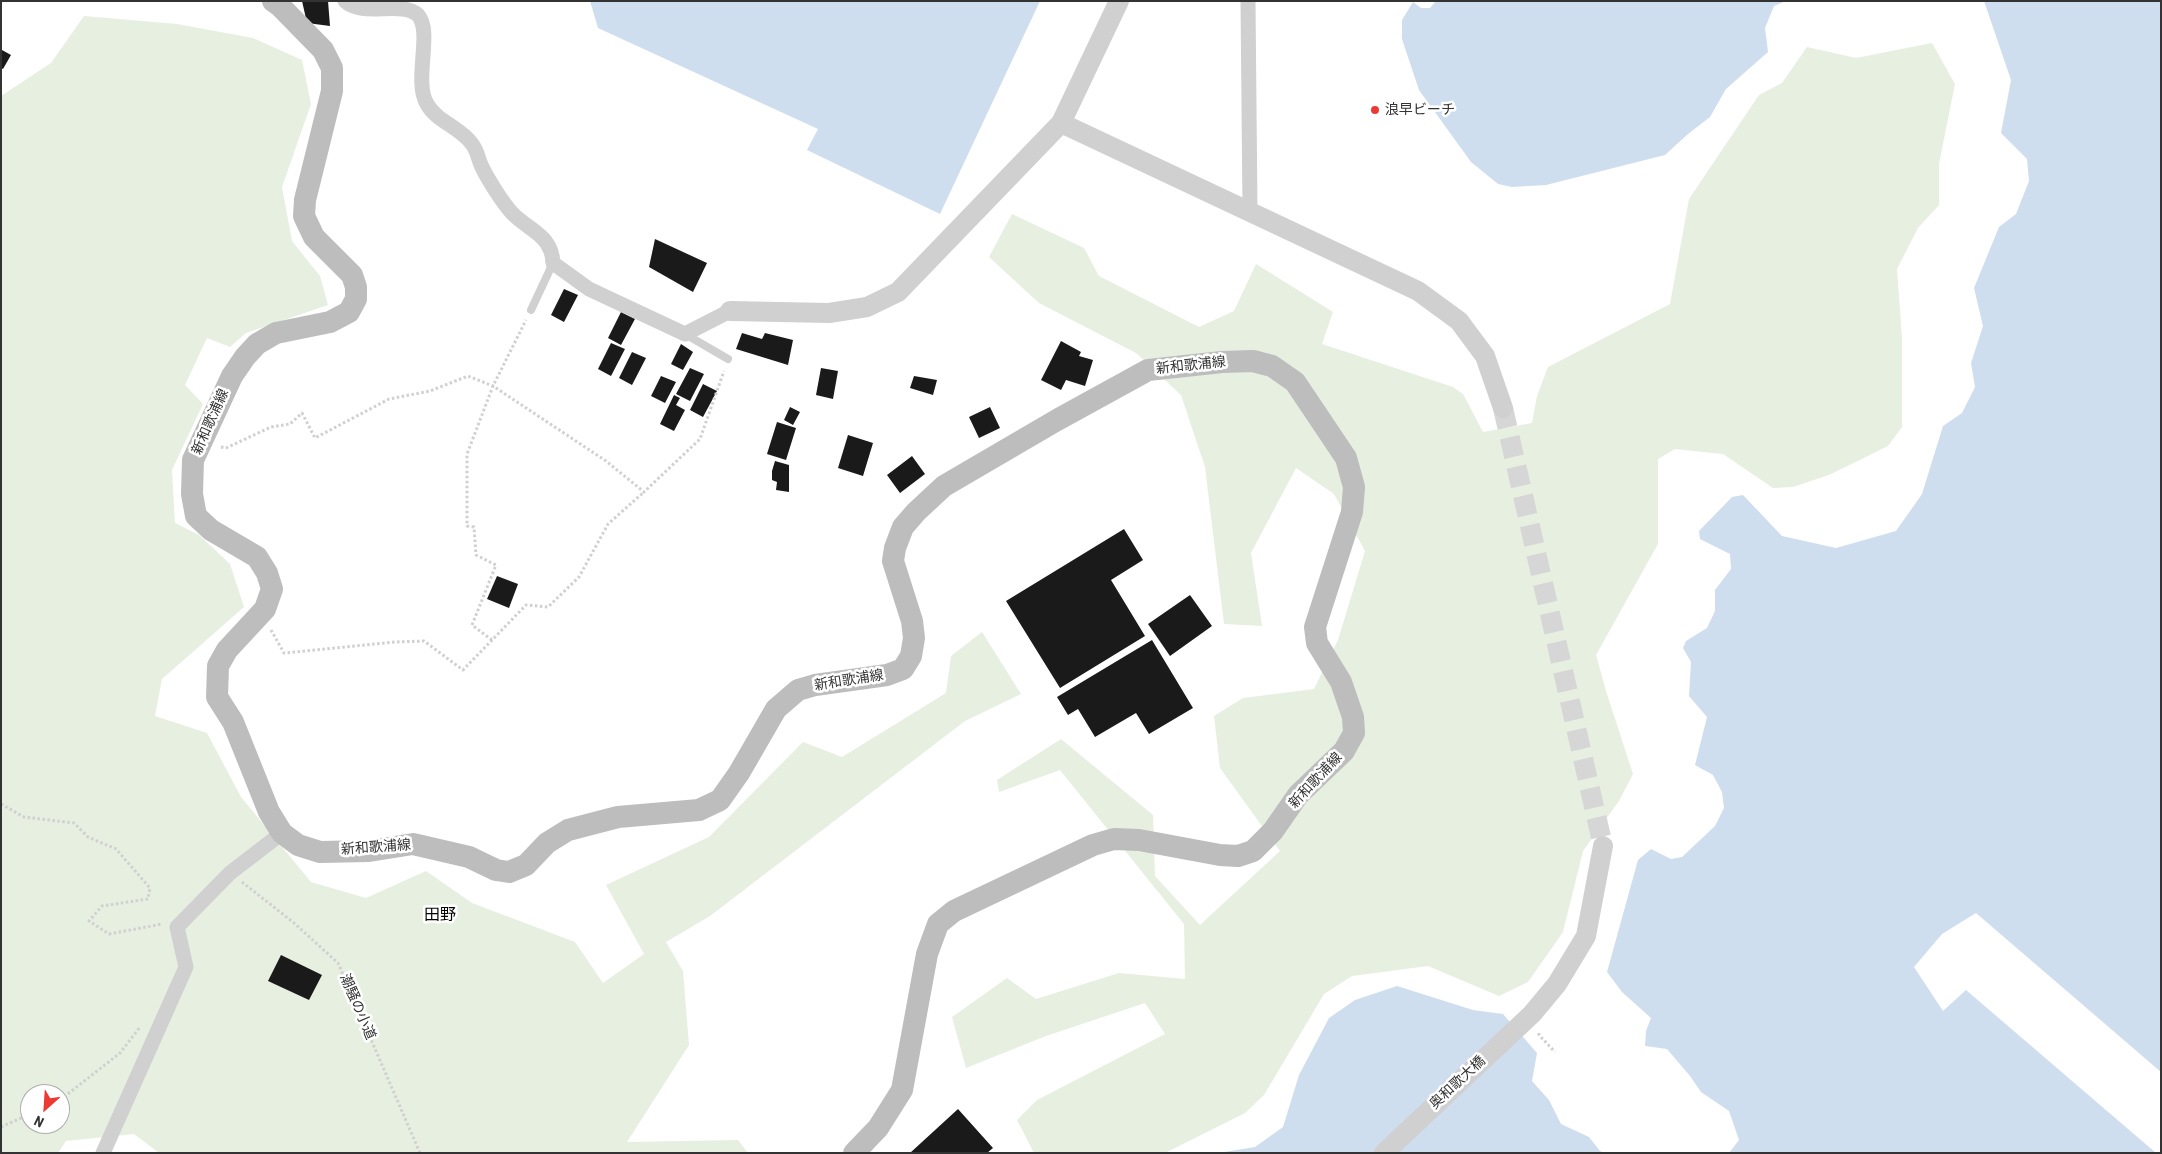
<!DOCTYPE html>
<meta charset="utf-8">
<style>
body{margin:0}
#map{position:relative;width:2162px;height:1154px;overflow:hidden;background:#fff;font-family:"Roboto Condensed",sans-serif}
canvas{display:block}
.frame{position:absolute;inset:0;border:2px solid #333;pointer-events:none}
.north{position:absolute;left:20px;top:1084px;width:50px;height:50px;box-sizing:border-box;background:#fff;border:1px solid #adadad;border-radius:50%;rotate:206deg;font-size:14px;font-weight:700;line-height:20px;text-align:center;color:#333}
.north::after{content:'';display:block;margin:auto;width:18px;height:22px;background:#ec3933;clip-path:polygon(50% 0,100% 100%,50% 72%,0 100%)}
</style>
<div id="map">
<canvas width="2162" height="1154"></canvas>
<div class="frame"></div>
<div class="north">N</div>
</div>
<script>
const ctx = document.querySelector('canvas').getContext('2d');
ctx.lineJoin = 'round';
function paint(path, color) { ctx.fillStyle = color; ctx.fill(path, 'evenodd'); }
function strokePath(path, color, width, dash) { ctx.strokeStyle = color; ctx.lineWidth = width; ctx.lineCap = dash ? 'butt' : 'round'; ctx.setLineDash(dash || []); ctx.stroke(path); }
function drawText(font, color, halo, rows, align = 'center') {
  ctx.font = font + ' "Roboto Condensed","Noto Sans JP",sans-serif'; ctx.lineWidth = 5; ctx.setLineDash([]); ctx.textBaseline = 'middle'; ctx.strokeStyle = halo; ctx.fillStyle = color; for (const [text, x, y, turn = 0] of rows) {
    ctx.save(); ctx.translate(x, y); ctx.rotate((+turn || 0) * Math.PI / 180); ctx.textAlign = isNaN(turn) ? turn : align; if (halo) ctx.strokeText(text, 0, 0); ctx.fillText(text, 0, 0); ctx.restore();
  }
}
paint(new Path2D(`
 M84 16 177 24 253 38 302 60 311 104 282 187 292 241 320 276 328 305 246 333 230 347 207 338 185 385 203 404 172 470 175 523 199 535 230 564 244 607 162 679 155 716 207 733 241 797 311 882 366 898 426 871 472 903 575 942 603 983 644 954 606 885 709 837 803 742 842 757 946 693 951 656 982 632 1021 694 965 721 710 916 666 942 683 971 689 1045 627 1142 738 1140 748 1153H159L134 1134 66 1141 58 1153H1V96L51 63ZM30 1094H60V1124H30Z
 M1932 43 1955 84 1939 164V205L1918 228 1897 269 1902 338V427L1888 446 1829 475 1793 487 1773 488 1723 454 1675 449 1658 459V544L1596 655 1606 691 1633 774 1619 801 1583 851 1563 932 1528 982 1499 996 1428 966 1352 976 1324 994 1264 1095 1245 1113 1165 1153H1034L1017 1120 1037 1100 1165 1034 1145 1003 1046 1036 966 1068 952 1017 1007 978 1036 999 1119 973 1185 979 1184 924 1060 770 999 792 997 780 1061 739 1153 815 1155 876 1200 925 1280 851 1220 768 1214 716 1243 698 1314 689 1338 640 1365 551 1334 494 1296 468 1251 553 1262 626 1224 624 1205 467 1181 395 1136 353 1039 303 989 257 1012 214 1084 248 1099 276 1199 327 1234 311 1256 264 1333 312 1322 344 1453 387 1463 394 1483 432 1532 423 1537 396 1548 367 1670 304 1689 199 1759 95 1782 83 1807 47 1856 58Z`), '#e7efe1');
paint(new Path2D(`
 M590 1H1040L940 214 807 150 818 129 598 28Z
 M1436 1H1786L1774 6 1765 28 1768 52 1726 89 1710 117 1688 134 1665 155 1546 185 1512 187 1498 184 1471 162 1419 90 1402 39V20L1413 2 1421 8H1430Z
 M1984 1H2161V1153H1729L1739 1140 1729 1111 1701 1092 1690 1076 1667 1049 1645 1046 1646 1031 1651 1018 1622 992 1607 972 1638 860 1651 849 1671 859 1682 857 1715 826 1724 808 1722 792 1713 775 1695 765 1707 717 1689 696 1691 662 1683 648 1686 641 1707 628 1715 611V590L1731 569 1730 554 1700 539 1699 531 1732 497 1743 495 1782 536 1836 548 1896 531 1922 494 1943 426 1962 413 1975 387 1971 363 1983 326 1974 288 1999 227 2016 214 2029 181 2027 159 2001 133 2011 80Z
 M1397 986 1473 1010 1503 1014 1537 1053 1532 1081 1549 1100 1561 1124 1589 1137 1600 1151 1604 1153H1218L1255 1147 1283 1127 1299 1075 1329 1018 1355 1000Z`), '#cedeef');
paint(new Path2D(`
 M1976 913 2161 1072V1153H2156L1966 990 1943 1011 1914 967 1942 934Z`), '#fff');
paint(new Path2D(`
 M302 1H328L330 26 307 23Z
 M2 50 11 55 3 69 1 68Z
 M655 239 707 263 693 292 649 267Z
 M564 289 578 295 564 322 551 315Z
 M621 312 635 319 621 345 608 338Z
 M742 333 762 339 765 333 793 340 788 365 736 349Z
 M1061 341 1081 352 1079 356 1093 360 1085 386 1066 380 1061 390 1041 380Z
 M611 343 625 349 611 376 598 369Z
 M681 344 693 352 683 370 671 364Z
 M632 352 646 358 632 385 619 378Z
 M690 368 704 374 690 401 676 394Z
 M821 368 838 371 833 399 816 395Z
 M661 376 676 382 665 403 651 396Z
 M914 376 937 380 933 395 910 388Z
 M703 384 717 391 703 417 690 410Z
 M674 395 680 398 676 405 685 410 674 431 660 424Z
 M790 407 800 412 793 425 784 420Z
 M990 407 1000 428 979 438 969 417Z
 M777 422 796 428 786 460 767 454Z
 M848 435 873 443 863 476 838 468Z
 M912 456 925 474 900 493 887 475Z
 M775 461 789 465V492L776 490 777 482 772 480V471Z
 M1124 529 1143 560 1111 580 1145 636 1060 688 1006 601Z
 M497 576 518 584 509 608 487 599Z
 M1190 595 1212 626 1170 656 1148 624Z
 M1152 640 1193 708 1149 734 1136 713 1095 737 1078 709 1068 715 1057 697Z
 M281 955 322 975 309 1000 268 981Z
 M958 1109 993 1148 987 1153H910Z`), '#1a1a1a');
strokePath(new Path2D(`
 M1503 408 1603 846`), '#d6d6d6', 20, [20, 10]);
strokePath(new Path2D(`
 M221 447 226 448 271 427 290 424 302 413 315 438 389 399 430 391 468 376 493 386 606 461 644 492 700 439 724 371
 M271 630 284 653 395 642 424 641 463 670 526 605 548 607 579 577 608 524 644 492
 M492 640 472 625 496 565 476 555 474 527 467 526V454L493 386 526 320
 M1 804 24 817 74 823 88 837 116 849 150 888 148 899 102 906 89 921 109 934 162 924
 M242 882 294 923 338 963 420 1153
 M1539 1033V1035L1555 1052
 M60 1100 120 1053 140 1027
 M1 1127 30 1114`), '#d0d0d0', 3, [2.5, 2.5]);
strokePath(new Path2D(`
 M531 310 553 263
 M685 334 728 359`), '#d0d0d0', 8);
strokePath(new Path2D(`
 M345 1C362 18 402 0 418 15 433 32 413 81 427 104 437 122 460 127 472 144 477 150 478 158 481 165 487 178 502 202 512 213 528 230 552 235 553 263L589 289 685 334 730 311
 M1248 1 1250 212
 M103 1153 186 967 177 927 230 873 282 833`), '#d0d0d0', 15);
strokePath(new Path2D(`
 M1061 123 1418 291 1459 321 1485 356 1503 408
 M730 311 829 313 867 307 898 292 1061 123 1119 1
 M1384 1153 1532 1014 1557 984 1586 936 1603 846`), '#d0d0d0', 20);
strokePath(new Path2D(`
 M273 1 280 6 323 50 332 68V91L305 200 304 216 314 237 352 275 356 287V299L349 312 330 322 276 333 257 344 245 357 232 376 193 460 192 494 196 516 211 530 257 557 267 573 272 589 265 609 227 650 218 666 217 697 233 722 269 812 282 833 298 845 320 852 369 851 413 844 469 857 496 870 509 872 526 865 547 843 568 830 618 817 699 810 720 800 739 773 776 709 798 690 815 685 887 675 903 669 911 656 914 638 912 621 893 561 895 548 903 527 916 512 944 486 1057 420 1148 370 1222 362 1253 361 1272 366 1295 382 1346 458 1354 487 1352 512 1315 627 1317 643 1341 682 1353 717 1354 733 1344 751 1298 795 1273 831 1253 851 1238 856 1220 855 1139 840 1114 839 1093 845 954 911 938 924 927 954 902 1090 878 1128 854 1153`), '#bdbdbd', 22);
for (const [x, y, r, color] of [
 [1375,110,5,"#ec3933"]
]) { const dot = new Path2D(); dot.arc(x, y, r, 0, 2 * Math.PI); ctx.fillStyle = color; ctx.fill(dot); strokePath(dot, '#fff', 2); }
drawText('14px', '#333', '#fff', [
 ["浪早ビーチ",1385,110]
], 'left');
drawText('14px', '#333', '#fff', [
 ["新和歌浦線",1191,366,-6],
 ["新和歌浦線",211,422,-66],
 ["新和歌浦線",849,681,-9],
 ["新和歌浦線",1316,781,-47],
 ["新和歌浦線",376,848,-4],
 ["潮騒の小道",357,1007,67],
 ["奥和歌大橋",1458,1083,-43]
]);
drawText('16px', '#000', '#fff', [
 ["田野",440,916]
]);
</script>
